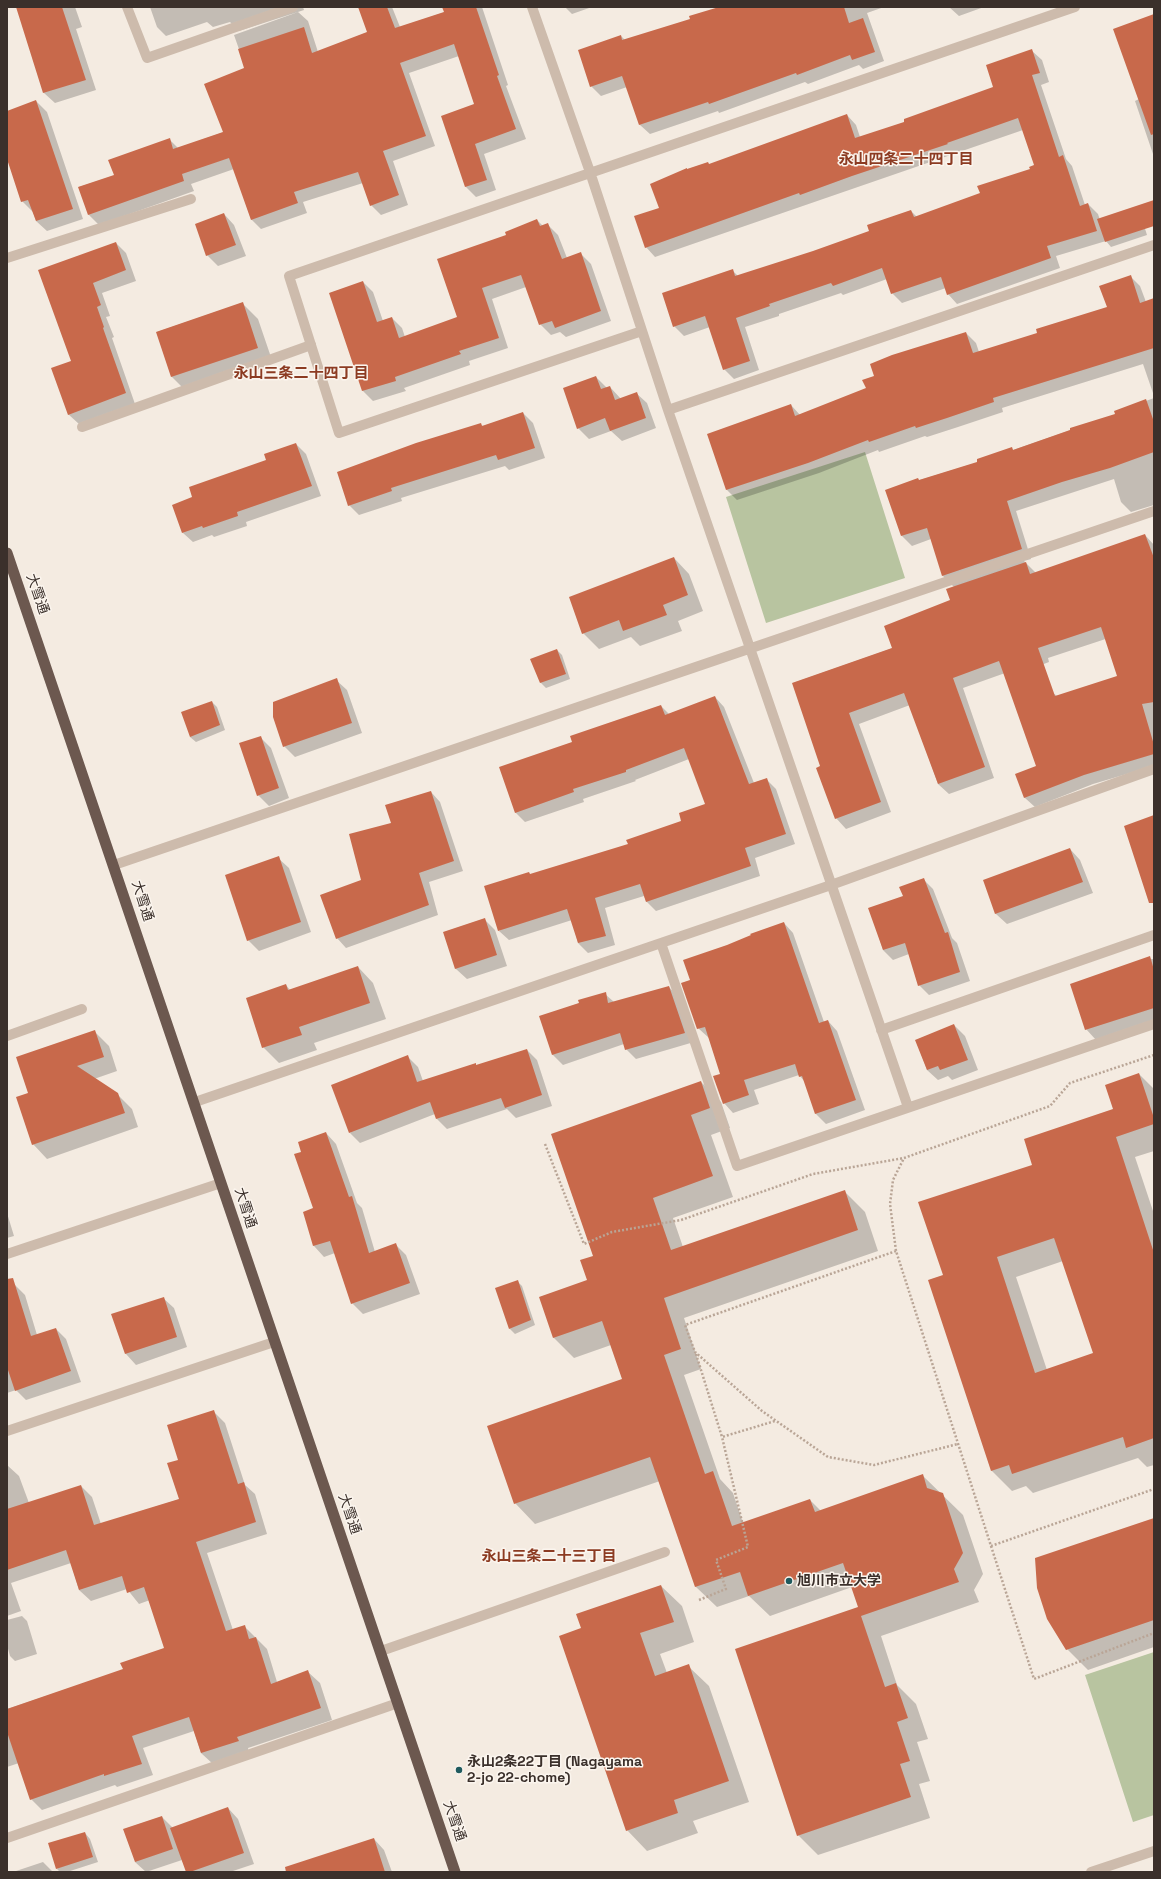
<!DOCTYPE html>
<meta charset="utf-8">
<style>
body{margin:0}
#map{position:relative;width:1161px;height:1879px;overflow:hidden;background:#f4ebe1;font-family:"Space Grotesk",sans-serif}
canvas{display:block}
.frame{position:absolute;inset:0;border:8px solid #3b302b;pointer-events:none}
</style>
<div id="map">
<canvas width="1161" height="1879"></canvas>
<div class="frame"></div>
</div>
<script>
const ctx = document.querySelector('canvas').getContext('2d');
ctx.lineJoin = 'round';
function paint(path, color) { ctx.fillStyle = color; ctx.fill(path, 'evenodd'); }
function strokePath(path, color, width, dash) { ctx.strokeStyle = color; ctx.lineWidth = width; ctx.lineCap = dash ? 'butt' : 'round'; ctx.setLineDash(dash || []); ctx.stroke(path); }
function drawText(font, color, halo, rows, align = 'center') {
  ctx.font = font + ' "Space Grotesk","Noto Sans JP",sans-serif'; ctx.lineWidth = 3; ctx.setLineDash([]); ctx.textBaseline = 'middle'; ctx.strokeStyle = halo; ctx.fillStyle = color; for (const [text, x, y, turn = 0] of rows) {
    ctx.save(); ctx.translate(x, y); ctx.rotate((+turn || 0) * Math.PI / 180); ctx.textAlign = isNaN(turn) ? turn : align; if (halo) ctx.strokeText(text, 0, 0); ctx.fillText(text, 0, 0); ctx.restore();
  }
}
paint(new Path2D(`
 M865 452 905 578 766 623 726 497Z
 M1154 1652V1815L1133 1822 1085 1675Z`), '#b8c4a0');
paint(new Path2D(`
 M17 7H75L82 27 76 29 96 90 55 103 44 93Z
 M150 7H303L304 10 239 31 230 22 213 27 207 22 166 36 157 27Z
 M359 7H392L400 27 445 12 443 7H482L508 85 506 86 526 139 484 154 496 190 476 197 466 187 442 117 475 105 459 56 409 73 435 146 393 161 408 205 381 215 371 205 363 183 303 202 307 213 261 229 251 219 234 169 191 184 194 191 99 225 89 215 79 187 115 176 169 139 178 148 224 132 246 69 234 35 298 12 308 21 318 52 368 32Z
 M565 7H592L572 14Z
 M722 7H884L867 13 884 61 863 69 859 65 808 84 805 82 719 113 718 111 650 134 640 125 627 87 601 96 591 86 621 36 625 40 691 20Z
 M949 7H984L959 16Z
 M1154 15V157L1135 101 1139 99Z
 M1032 51 1042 60 1049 82 1041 85 1066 159 1072 166 1085 205 1088 204 1098 214 1100 220 1140 213 1147 235 1111 247 1106 241 1056 256 1060 268 957 304 948 294 946 288 902 303 892 293 887 279 843 295 841 293 779 314V316L745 327 759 370 734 379 724 369 710 327 684 336 674 326 733 271 738 276 813 252 871 231 911 211 917 217 981 194 1031 170 1035 166 1023 130 655 257 646 247 660 208 710 165 847 115 856 125 860 137 906 122 994 88Z
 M36 101 47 112 83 219 47 231 36 221 33 212 22 201 7 158V112Z
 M224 214 234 225 246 256 218 266 207 255Z
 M537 220 543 226 547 224 558 235 567 258 581 254 591 264 611 321 566 337 560 332 551 335 540 324 526 287 492 299 508 348 469 361 470 365 404 388 406 391 373 401 363 391 330 293 363 282 373 292 383 321 392 318 402 328 405 337 458 318 508 236Z
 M116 243 126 253 136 281 102 293 110 316 106 317 114 337 112 338 135 404 79 424 68 414 72 361 39 271Z
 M1130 276 1140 286 1146 302 1154 299V396L1143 364 1002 408 1003 412 958 427 927 437 925 436 879 452 878 450 819 473 737 500 727 490 709 434 791 405 800 415 867 389 875 377 966 333 976 343 979 352 1038 334 1108 308Z
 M242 303 258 319 273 363 188 393 172 377 157 332Z
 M596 377 607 388 610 387 621 399 636 393 647 403 656 428 622 441 611 431 589 439 578 428 564 389Z
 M1154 398V505L1131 512 1121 502 1114 479 1016 511 1031 559 1024 561 1036 573 1145 535 1154 545V623L1048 658 1049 662 1012 676 1008 672 963 688 994 778 949 794 938 784 910 705 859 724 891 812 846 829 836 818 822 767 793 683 893 648 951 600 954 587 943 576 931 539 912 546 902 536 887 490 979 462 1012 449 1013 450 1117 414 1116 412Z
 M523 413 533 423 545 458 509 470 505 466 401 498 402 501 359 515 349 505 480 424 483 426Z
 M296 444 306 454 321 496 246 522 247 526 214 537 212 535 193 542 183 533 194 498 268 461Z
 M674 558 689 574 703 611 678 621 682 631 640 646 631 637 599 649 583 633Z
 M557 650 562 655 570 679 546 688 541 683 532 659Z
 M1154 659V766L1093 784 1035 807 1025 798 1016 775 1038 767 1053 693 1057 696 1119 677Z
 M336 680 347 690 362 733 295 757 284 746Z
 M715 697 724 707 754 783 766 779 776 789 795 844 755 858 760 876 656 911 646 901 644 896 605 908 615 945 588 953 578 943 572 920 509 940 499 931 629 844 682 821 706 804 689 759 635 780 636 781 583 799 584 802 525 822 515 812 574 743 661 706 669 714Z
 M212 702 217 707 225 730 196 742 190 737Z
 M260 737 271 748 289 798 269 806 258 795Z
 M431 792 440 802 463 871 429 882 438 915 346 948 337 938 362 881 392 824Z
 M1070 849 1080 860 1093 893 1007 924 996 914 984 881Z
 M278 858 289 868 311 932 259 951 248 940Z
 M923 879 933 889 952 938 957 943 970 981 929 995 919 985 909 954 893 960 883 950 870 908 904 897Z
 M484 919 495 930 507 966 467 979 456 969 444 933Z
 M784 923 793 933 824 1022 828 1021 837 1031 865 1110 826 1124 816 1114 805 1082 799 1075 754 1090 759 1104 733 1113 724 1103 721 1075 709 1038 698 1028 691 981 727 946Z
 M1149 957 1151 959H1154V1021L1096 1040 1086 1029Z
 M358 967 373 983 386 1019 314 1043 317 1050 279 1063 263 1047 286 985 290 990Z
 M669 987 678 997 694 1042 636 1059 626 1049 624 1044 563 1065 553 1055 540 1017 605 994 614 1002Z
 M954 1025 965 1036 978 1070 952 1080 948 1076 938 1080 927 1070 916 1040Z
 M95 1032 109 1046 117 1071 94 1079 117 1094 132 1109 138 1127 47 1159 33 1144 29 1094Z
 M527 1050 537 1060 552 1106 516 1118 507 1109 447 1129 437 1119 435 1114 360 1143 350 1133 408 1057 418 1067 423 1081 475 1064 477 1066Z
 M1139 1074 1154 1089V1151L1135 1157 1154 1214V1465L1147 1467 1138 1458 1033 1493 1026 1486 1012 1491 992 1471 944 1275 1034 1165 1114 1110ZM1063 1261 1094 1354 1047 1370 1016 1277Z
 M701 1082 721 1102 730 1128 711 1135 733 1197 673 1218 683 1247 844 1191 865 1212 878 1251 684 1318 701 1369 684 1375 720 1479 733 1493 743 1523 810 1500 821 1511 922 1475 963 1515 983 1574 974 1590 979 1602 881 1636 897 1685 916 1704 928 1739 917 1742 930 1781 919 1784 930 1818 818 1855 798 1835 859 1608 852 1587 770 1616 749 1596 717 1607 696 1587 660 1481 535 1524 515 1503 623 1380 611 1345 574 1358 554 1338 540 1297 588 1281 594 1256Z
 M326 1133 336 1144 357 1203 362 1208 375 1252 395 1244 406 1255 420 1294 363 1314 352 1303 335 1253 324 1257 314 1246 304 1212 314 1209 303 1152Z
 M7 1213 14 1236 7 1238Z
 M517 1281 522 1286 535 1325 515 1334 510 1329Z
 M15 1285 25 1295 37 1335 56 1329 66 1339 81 1382 26 1400 16 1390 7 1393V1288Z
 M163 1298 174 1308 187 1347 136 1365 126 1354 113 1315Z
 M214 1412 225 1423 245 1485 255 1494 267 1534 207 1553 233 1630 244 1626 267 1649 277 1682 308 1672 320 1683 332 1720 248 1748 249 1752 213 1764 201 1753 194 1731 143 1748 153 1775 117 1787 115 1785 42 1810 31 1799 19 1763 7 1767V1709L124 1670 165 1649 150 1600 139 1604 127 1589 91 1601 79 1590 71 1563 11 1583 21 1611 7 1616V1465L19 1476 29 1503 81 1486 92 1497 101 1524 180 1499 179 1460Z
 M1154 1519V1647L1088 1670 1067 1649Z
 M661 1586 682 1606 694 1642 660 1654 667 1673 688 1666 709 1686 749 1802 693 1821 698 1833 647 1851 627 1830 582 1629Z
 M22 1616 27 1621 37 1654 15 1661 10 1656 7 1645V1620Z
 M228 1808 238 1819 254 1864 230 1872H187L182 1860 146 1872 135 1862 162 1817 173 1828Z
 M85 1833 90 1839 98 1862 67 1872H60L57 1869Z
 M374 1839 384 1850 392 1872H317Z
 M43 1862 53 1872H13Z`), '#0003');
paint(new Path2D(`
 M16 7H62L86 80 43 93Z
 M358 7H387L395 28 444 12 442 7H476L499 75 497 76 516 129 475 144 487 180 465 187 441 116 474 104 454 44 400 63 426 136 383 151 399 195 370 206 358 172 294 192 298 203 251 220 229 158 182 174 184 181 88 215 78 187 114 175 108 160 170 138 173 149 223 132 204 84 244 68 238 49 304 27 312 53 367 32Z
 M719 7H844L849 23 863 18 875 52 852 60 850 55 797 75 796 73 709 104 708 102 639 125 622 76 590 87 578 50 621 35 622 40 690 19 689 16Z
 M1154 14V134L1151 135 1113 29Z
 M1032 49 1040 73 1032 75 1059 157 1063 155 1080 206 1088 203 1097 231 1047 246 1051 258 947 295 941 277 891 294 882 268 833 286 831 283 769 304 770 306 736 318 750 361 723 370 705 316 673 327 662 293 733 269 735 276 813 251 869 231 867 225 911 210 914 217 980 193 977 186 1030 169 1029 167 1034 165 1018 118 947 143 948 144 852 176 800 195 799 193 645 248 634 216 659 208 650 184 687 168V169L708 162 709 164 847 114 855 138 904 122V119L993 87 986 65Z
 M36 100 73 209 36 221 28 200 21 202 7 159V111Z
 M1154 200V226L1105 242 1097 219Z
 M224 213 236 245 206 256 195 224Z
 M537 219 540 226 548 223 562 259 581 252 601 311 555 328 552 321 539 325 521 275 482 288 499 338 459 351 461 354 395 377 396 381 362 391 329 293 363 281 377 322 392 317 399 338 457 317 437 259 506 235 505 232Z
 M116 242 126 270 93 283 101 305 97 307 104 327 103 328 126 393 68 415 51 368 71 361 38 270Z
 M1131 275 1140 303 1154 298V348L993 398 994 402 947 418 916 428 915 426 869 442 868 440 808 463 726 490 707 434 791 404 795 416 866 388 862 380 874 376 870 364 892 355 966 332 973 353 1037 333 1036 329 1107 307 1099 286Z
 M243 302 258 348 171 377 156 332Z
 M596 376 601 389 610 386 615 400 637 392 646 418 610 431 605 418 577 429 563 388Z
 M1146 399 1154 422V452L1110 468 1062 482 1007 501 1022 549 942 576 927 528 901 536 885 490 918 478 919 480 977 462V459L1012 447 1013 450 1070 430V428L1115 414 1114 411Z
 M523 412 535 448 498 460 496 455 391 488 392 491 348 506 337 472 416 443 481 423 482 426Z
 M296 443 312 486 237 512 238 516 203 528 202 526 182 533 172 505 192 497 189 487 266 460 264 454Z
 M1145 534 1154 558V702L1142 704 1154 745V754L1084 775 1024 798 1015 774 1036 766 999 661 953 678 985 767 938 784 904 693 849 713 881 802 835 819 816 768 820 766 792 683 892 648 884 626 950 600 946 589 1026 562 1030 574ZM1101 627 1117 676 1055 696 1038 648Z
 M674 557 688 595 663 605 667 615 623 631 619 620 582 634 569 597Z
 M557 649 566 674 540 683 530 659Z
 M337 678 352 723 283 747 273 717V702Z
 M715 696 749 784 767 778 786 834 745 848 751 866 646 902 640 884 595 898 606 936 578 943 567 909 498 931 484 886 529 872 530 874 628 844 626 840 681 821 679 813 705 804 684 748 626 770V772L573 789 574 792 515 813 499 767 572 742 570 736 661 705 665 715Z
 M212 701 220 725 190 737 181 712Z
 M261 736 279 788 257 796 239 743Z
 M431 791 454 861 419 873 429 905 336 939 320 895 361 880 349 834 391 823 385 805Z
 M1154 815V903H1149L1124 826Z
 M1070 848 1083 882 995 914 983 880Z
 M279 856 301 922 247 941 225 875Z
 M924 878 945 933 948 932 960 972 918 986 905 943 883 950 868 908 903 896 899 887Z
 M485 918 497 955 455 969 443 932Z
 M784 922 819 1023 828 1020 856 1100 815 1114 802 1076 799 1077 795 1064 744 1080 749 1095 723 1104 713 1076 720 1074 705 1027 697 1029 681 983 690 980 683 960 727 945 751 935 750 934Z
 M1150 956 1154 970V1008L1085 1030 1070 984Z
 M358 966 370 1003 299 1027 302 1035 262 1048 246 998 286 984 288 990Z
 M669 986 685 1033 625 1050 620 1033 552 1055 539 1016 579 1003 578 1000 606 992 608 1003Z
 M954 1024 968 1060 940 1070 938 1066 927 1070 915 1040Z
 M95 1030 104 1057 77 1066 118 1093 125 1113 32 1145 16 1097 28 1093 16 1057Z
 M527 1049 542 1095 505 1108 501 1098 436 1119 430 1102 349 1133 331 1085 408 1055 417 1082 476 1063V1065Z
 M1139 1073 1154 1118V1124L1116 1137 1154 1253V1438L1126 1448 1123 1437 1012 1474 1009 1465 991 1471 928 1280 943 1275 918 1202 1032 1165 1024 1139 1113 1109 1105 1085ZM1054 1238 1093 1353 1035 1373 997 1257Z
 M701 1081 710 1108 691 1115 713 1176 653 1198 671 1250 845 1190 858 1230 664 1298 681 1349 664 1355 705 1474 713 1471 732 1526 810 1499 815 1512 923 1474 927 1488 943 1493 963 1553 954 1569 959 1582 861 1616 885 1687 896 1683 908 1718 897 1722 910 1761 900 1764 911 1797 797 1836 735 1649 858 1607 843 1563 748 1596 740 1572 695 1587 650 1457 514 1504 487 1426 622 1379 602 1321 553 1338 539 1297 587 1280 580 1260 593 1256 551 1134Z
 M326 1132 349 1197 352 1196 369 1253 396 1243 410 1283 351 1304 330 1241 313 1246 303 1212 313 1208 294 1154 301 1152 298 1142Z
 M13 1278 31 1336 56 1328 71 1371 15 1391 7 1367V1279Z
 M518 1280 531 1320 509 1329 495 1288Z
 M164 1297 177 1337 125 1354 111 1314Z
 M214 1410 238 1484 244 1482 256 1522 196 1542 226 1631 245 1625 249 1639 256 1637 271 1684 308 1670 321 1708 237 1737 239 1741 201 1753 189 1717 132 1736 142 1764 104 1776V1774L30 1800 7 1732V1709L123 1669 120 1663 164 1648 144 1587 127 1593 122 1576 79 1590 66 1550 7 1570V1509L81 1485 94 1525 179 1499 167 1463 178 1460 167 1425Z
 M1154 1518V1620L1066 1650 1047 1619 1037 1588 1035 1558Z
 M661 1585 674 1622 640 1633 655 1676 689 1664 729 1781 674 1800 678 1813 626 1831 559 1636 581 1628 576 1614Z
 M228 1807 244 1853 190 1872H186L170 1828Z
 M162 1816 173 1849 135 1862 123 1829Z
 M85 1832 93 1857 56 1869 48 1843Z
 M374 1838 385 1872H286L285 1867Z`), '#c8694b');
strokePath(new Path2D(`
 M1154 1055 1070 1083 1050 1106 904 1158 893 1180 890 1204 896 1251 991 1546 1154 1489
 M545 1144 584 1244 612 1232 681 1220 813 1174 904 1158
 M896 1251 685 1325 695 1352 762 1411 828 1457 874 1465 958 1444
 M696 1354 722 1437 775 1421
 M991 1546 1034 1679 1154 1633
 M699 1600 726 1589 716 1560 748 1547 722 1437`), '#b9a596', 2.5, [2, 2]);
strokePath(new Path2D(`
 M7 258 191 199
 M82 427 311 345
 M381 1651 665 1552`), '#cdbbac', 10);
strokePath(new Path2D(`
 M127 7 147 58 293 7
 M532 7 590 172 668 410 908 1107
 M642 331 339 433 289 276 1075 7
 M668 410 1154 245
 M114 865 1154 511
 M661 943 737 1166 1154 1024
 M881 1030 1154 935
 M7 1036 82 1009
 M195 1102 831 885 1154 769
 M7 1254 221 1183
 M7 1431 274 1342
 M7 1838 398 1703
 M1091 1872 1154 1851`), '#cdbbac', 10);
strokePath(new Path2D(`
 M7 553 455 1872`), '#6c584f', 11);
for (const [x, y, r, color] of [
 [789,1581,4,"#1f5a5e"],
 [459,1770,4,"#1f5a5e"]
]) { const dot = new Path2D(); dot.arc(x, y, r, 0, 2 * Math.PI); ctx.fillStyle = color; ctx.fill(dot); strokePath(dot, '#fbf5ee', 1.5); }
drawText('14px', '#3b302b', '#fbf5ee', [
 ["大雪通",37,594,71],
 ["大雪通",142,901,72],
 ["大雪通",245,1208,72],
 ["大雪通",349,1514,71],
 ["大雪通",454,1821,71]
]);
drawText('bold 14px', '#3b302b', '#fbf5ee', [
 ["旭川市立大学",797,1581],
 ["永山2条22丁目 (Nagayama",467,1762],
 ["2-jo 22-chome)",467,1778]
], 'left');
drawText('bold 15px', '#8c3b22', '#fbf5ee', [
 ["永山四条二十四丁目",906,160],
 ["永山三条二十四丁目",301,374],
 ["永山三条二十三丁目",549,1557]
]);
</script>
